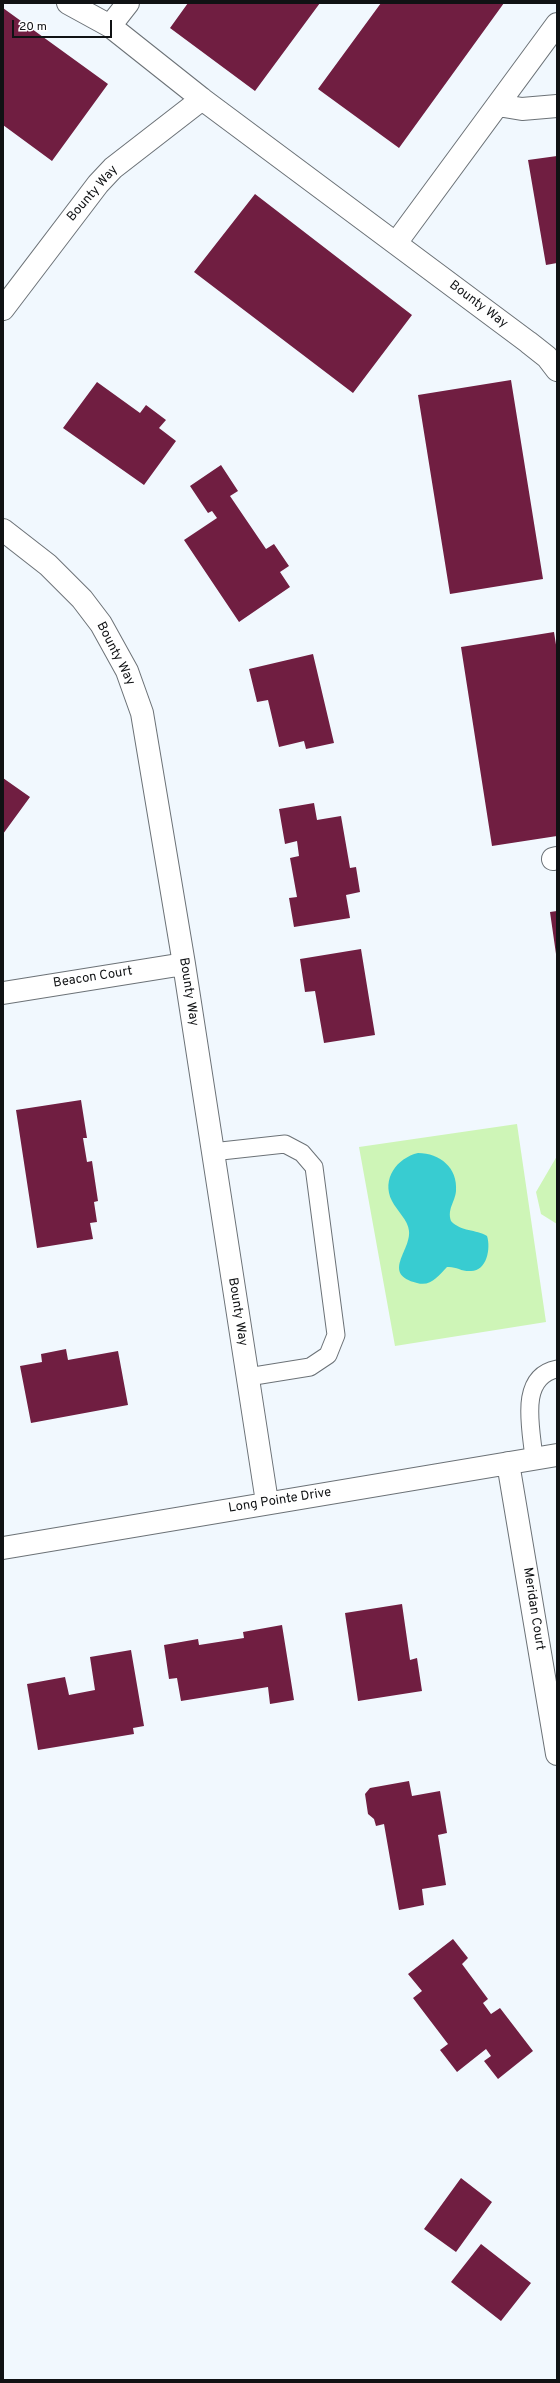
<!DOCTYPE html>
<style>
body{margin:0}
#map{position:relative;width:560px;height:2383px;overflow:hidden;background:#f1f8fe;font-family:Overpass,sans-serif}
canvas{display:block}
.frame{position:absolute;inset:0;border:4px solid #101214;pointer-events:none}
.scale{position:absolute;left:12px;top:20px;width:100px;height:18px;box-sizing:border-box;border:2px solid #101214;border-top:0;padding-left:5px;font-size:12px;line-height:14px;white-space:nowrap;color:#101214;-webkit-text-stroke:3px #fff;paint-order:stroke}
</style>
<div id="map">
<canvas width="560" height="2383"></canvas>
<div class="frame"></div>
<div class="scale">20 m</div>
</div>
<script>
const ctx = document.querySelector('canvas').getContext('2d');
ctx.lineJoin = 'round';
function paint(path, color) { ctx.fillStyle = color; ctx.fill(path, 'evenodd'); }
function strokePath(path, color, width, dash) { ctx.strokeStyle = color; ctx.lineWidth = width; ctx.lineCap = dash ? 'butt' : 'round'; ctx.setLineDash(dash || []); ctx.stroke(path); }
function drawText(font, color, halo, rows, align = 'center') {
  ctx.font = font + ' Overpass,sans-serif'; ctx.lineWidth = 4; ctx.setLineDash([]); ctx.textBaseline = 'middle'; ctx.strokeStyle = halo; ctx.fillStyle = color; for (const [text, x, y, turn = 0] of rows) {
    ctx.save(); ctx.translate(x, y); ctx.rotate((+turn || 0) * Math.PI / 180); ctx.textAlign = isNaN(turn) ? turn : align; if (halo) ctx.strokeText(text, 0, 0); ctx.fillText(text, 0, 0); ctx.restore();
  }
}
paint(new Path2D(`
 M517 1124 546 1322 395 1346 359 1147Z
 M557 1156V1224L541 1214 536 1192Z`), '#cef5b7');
paint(new Path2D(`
 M418 1153C440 1153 458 1168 456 1191 455 1202 447 1209 451 1221 461 1232 476 1229 487 1236 491 1248 487 1271 471 1271 462 1272 456 1266 447 1267 438 1276 431 1287 417 1283 381 1274 411 1251 409 1231 408 1220 397 1211 392 1201 381 1179 397 1158 418 1153Z`), '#38ccd1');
paint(new Path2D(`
 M188 3H320L255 91 170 28Z
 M381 3H504L399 148 318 89Z
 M3 8 108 84 52 161 3 125Z
 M557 156V263L546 265 528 160Z
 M255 194 412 315 353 393 194 272Z
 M511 380 543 579 450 594 418 395Z
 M97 382 140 413 146 405 166 420 159 428 176 441 144 485 63 428Z
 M221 465 238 491 230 496 266 549 274 544 289 566 280 572 290 587 239 622 184 540 217 518 212 511 208 513 190 486Z
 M554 632 557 651V836L492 846 461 647Z
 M313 654 334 743 306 749 304 741 279 747 268 700 257 702 249 669Z
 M3 778 30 797 3 834Z
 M314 803 317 820 341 816 350 868 356 867 360 892 346 895 350 918 294 927 289 898 297 897 290 858 299 856 297 841 285 844 279 809Z
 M557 911V954H556L550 912Z
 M361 949 375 1035 324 1043 315 991 305 992 300 959Z
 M81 1100 87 1138H83L87 1162 92 1161 98 1201 94 1202 97 1222 90 1223 93 1239 37 1248 16 1110Z
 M66 1349 68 1360 118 1351 128 1405 31 1423 20 1366 42 1362 41 1354Z
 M402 1604 410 1660 417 1658 422 1691 358 1701 345 1613Z
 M282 1625 294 1700 270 1704 268 1687 181 1701 177 1678 169 1679 164 1645 198 1639 199 1645 244 1638 243 1632Z
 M131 1650 144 1726 133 1728 134 1734 38 1750 27 1684 65 1677 69 1695 95 1690 90 1657Z
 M409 1781 412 1796 440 1791 447 1833 438 1835 446 1885 422 1889 424 1905 399 1910 384 1824 376 1826 374 1819 368 1814 365 1794 370 1788Z
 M453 1939 468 1958 462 1964 488 1999 483 2003 491 2014 500 2008 533 2051 498 2079 484 2061 491 2056 486 2049 457 2072 440 2050 448 2044 413 1998 422 1991 408 1974Z
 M461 2178 492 2202 456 2252 424 2229Z
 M481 2244 531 2283 501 2321 451 2282Z`), '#701e41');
const service = new Path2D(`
 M212 1152 285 1144 302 1153 314 1167 336 1335 328 1355 310 1367 248 1377
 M534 1459C532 1431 517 1377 557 1369`);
const minor = new Path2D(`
 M68 3 110 26 202 99 528 342 547 357 557 370
 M110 26 128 3
 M498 105 522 109 557 106
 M396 243 557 24
 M3 309 98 184 113 168 202 99
 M3 530 48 565 82 599 101 624 127 671 142 713 184 964 267 1502
 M553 859 557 858
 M3 993 184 964
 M508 1463 557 1754
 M3 1548 557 1455`);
strokePath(service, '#6c7277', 19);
strokePath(minor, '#6c7277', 24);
strokePath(service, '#fff', 17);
strokePath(minor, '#fff', 22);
drawText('13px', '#101214', '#fff', [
 ["Bounty Way",93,194,-49],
 ["Bounty Way",478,305,37],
 ["Bounty Way",115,654,63],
 ["Beacon Court",93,978,-9],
 ["Bounty Way",188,992,81],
 ["Bounty Way",237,1312,81],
 ["Long Pointe Drive",280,1501,-9],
 ["Meridan Court",533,1609,81]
]);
</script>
